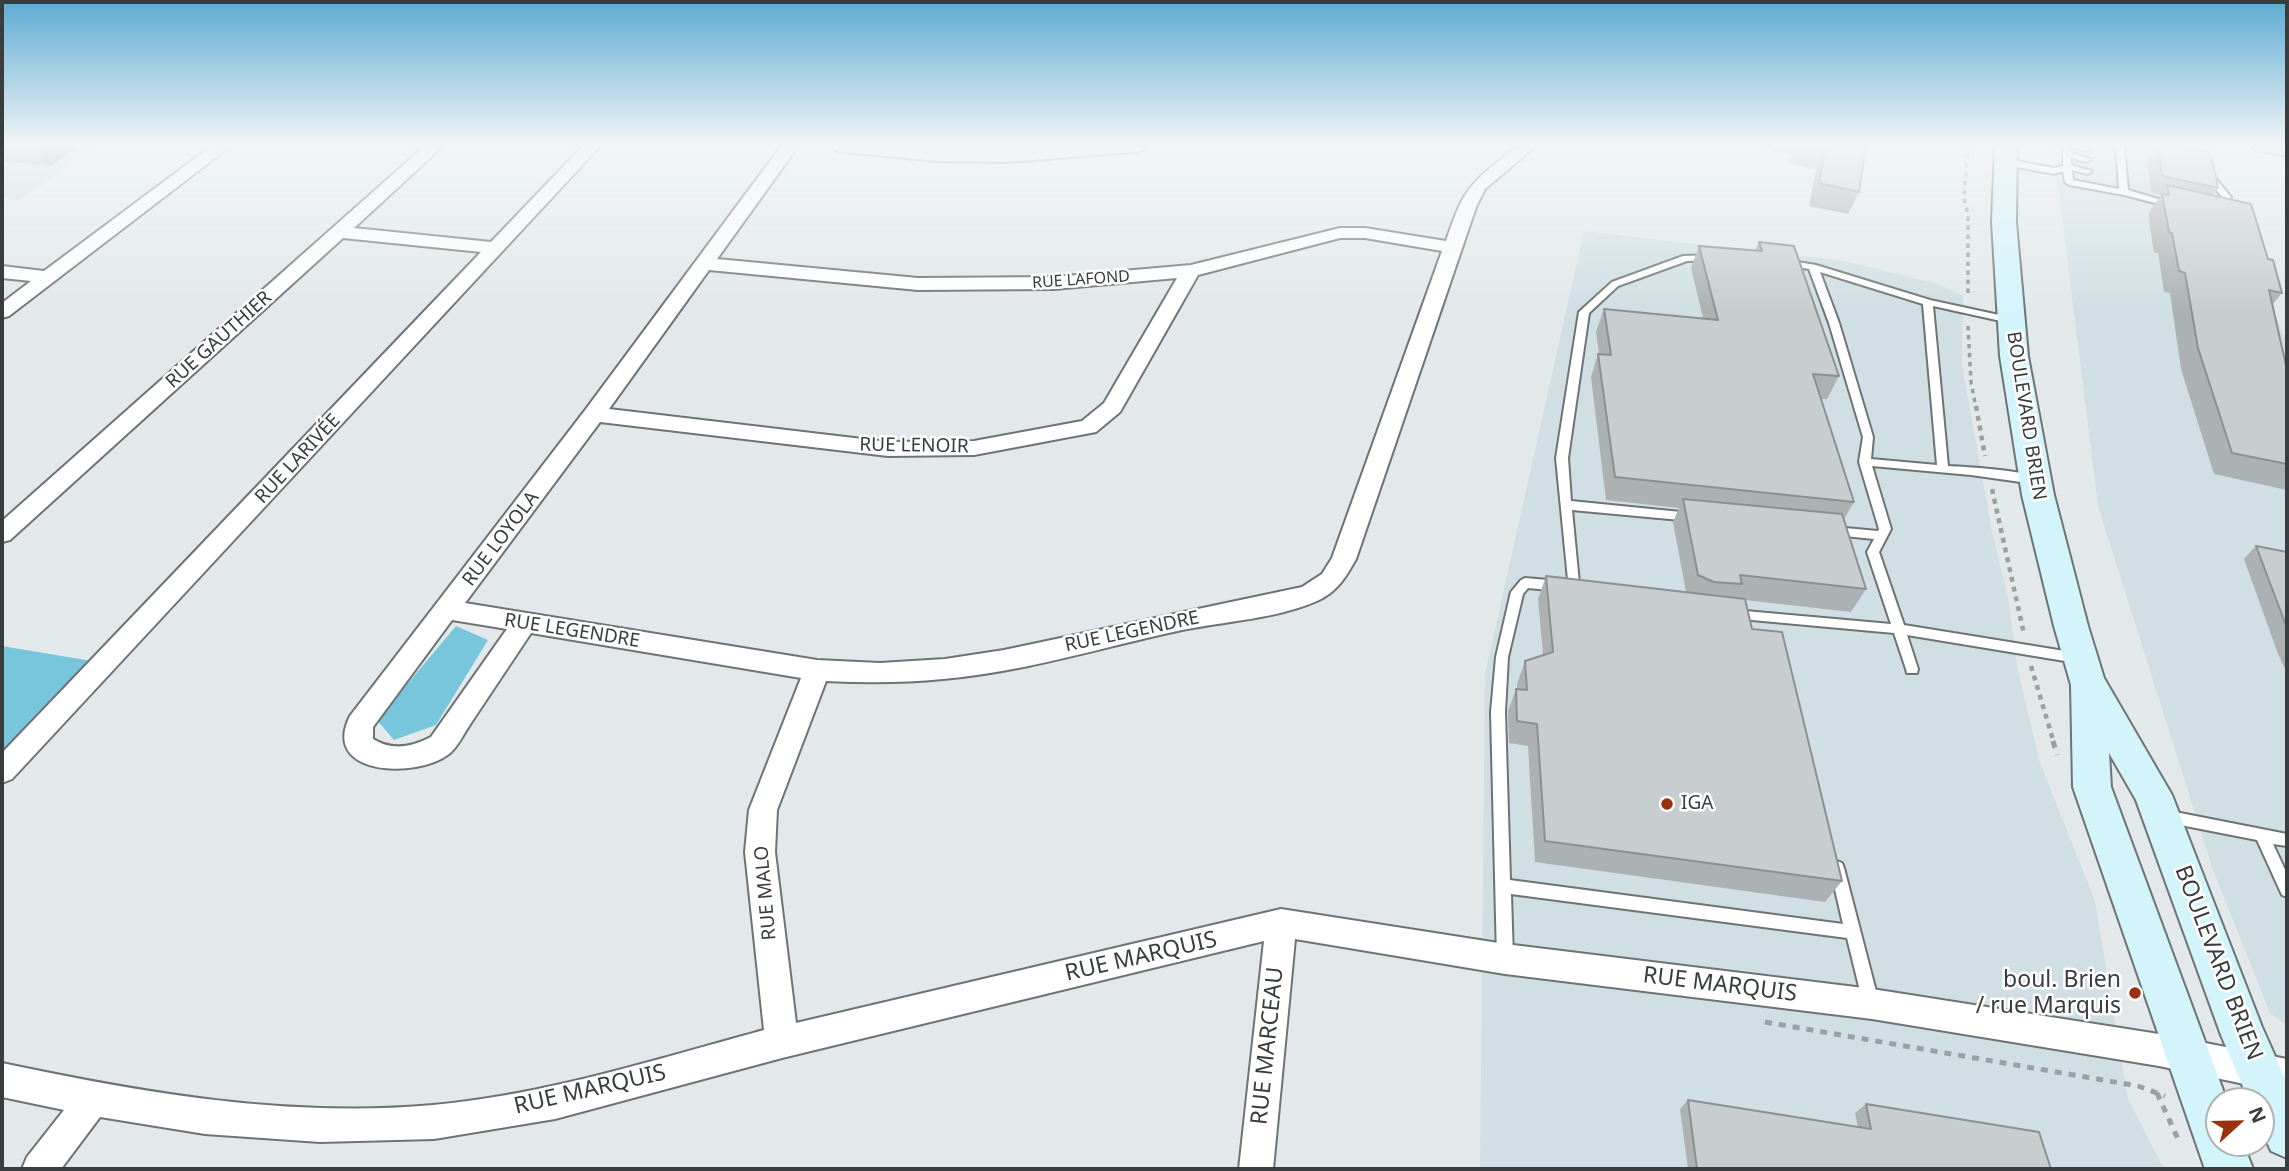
<!DOCTYPE html>
<meta charset="utf-8">
<style>
body{margin:0}
#map{position:relative;width:2289px;height:1171px;overflow:hidden;background:#e3e9eb;font-family:"Noto Sans",sans-serif}
canvas{display:block}
.frame{position:absolute;inset:0;border:4px solid #3a3d3e;pointer-events:none}
.north{position:absolute;left:2205px;top:1087px;width:70px;height:70px;box-sizing:border-box;background:#fff;border:2px solid #b0b1b2;border-radius:50%;rotate:68deg;font-size:19px;font-weight:700;line-height:28px;text-align:center;color:#3a3d3e}
.north::after{content:'';display:block;margin:auto;width:24px;height:32px;background:#99320f;clip-path:polygon(50% 0,100% 100%,50% 72%,0 100%)}
</style>
<div id="map">
<canvas width="2289" height="1171"></canvas>
<div class="frame"></div>
<div class="north">N</div>
</div>
<script>
const ctx = document.querySelector('canvas').getContext('2d');
ctx.lineJoin = 'round';
function paint(path, color) { ctx.fillStyle = color; ctx.fill(path, 'evenodd'); }
function strokePath(path, color, width, dash) { ctx.strokeStyle = color; ctx.lineWidth = width; ctx.lineCap = dash ? 'butt' : 'round'; ctx.setLineDash(dash || []); ctx.stroke(path); }
function drawText(font, color, halo, rows, align = 'center') {
  ctx.font = font + ' "Noto Sans",sans-serif'; ctx.lineWidth = 5; ctx.setLineDash([]); ctx.textBaseline = 'middle'; ctx.strokeStyle = halo; ctx.fillStyle = color; for (const [text, x, y, turn = 0] of rows) {
    ctx.save(); ctx.translate(x, y); ctx.rotate((+turn || 0) * Math.PI / 180); ctx.textAlign = isNaN(turn) ? turn : align; if (halo) ctx.strokeText(text, 0, 0); ctx.fillText(text, 0, 0); ctx.restore();
  }
}
paint(new Path2D(`
 M2 145H99L20 200 2 198Z
 M2053 145H2171L2209 153 2287 344V1026L2270 1013 2213 870 2098 506Z
 M1584 231 1845 261 1938 284 1963 296 1962 365 1992 532 2008 598 2018 671 2040 763 2095 901 2128 1099 2164 1169H1480L1485 674Z`), '#d0dfe4');
paint(new Path2D(`
 M456 626 488 640 436 725 394 740 377 720Z
 M2 646 104 663 2 771Z`), '#78c6db');
const lane = new Path2D(`
 M2063 145H2084L2089 148 2085 151 2071 147V153L2091 159 2087 162 2071 158V165L2092 171 2088 174 2072 170 2073 180 2119 189 2116 145H2124L2128 190 2175 204 2171 207 2124 195 2069 185 2065 182 2063 171 2054 174 2006 165 2002 162 2006 159 2054 168 2063 166Z
 M2205 173H2211L2231 197 2230 207 2223 211H2217L2216 209 2223 204 2224 199 2205 177Z
 M1711 255 1714 256V260L1687 261 1618 286 1589 313 1568 458 1571 501 1691 513 1697 517 1691 521 1572 510 1579 583 1583 585 1585 588 1579 593 1569 590 1556 458 1579 312 1612 282 1683 256Z
 M1785 260 1816 265 1930 300 2013 318V322L2010 323 1933 306 1948 466C1967 467 2029 470 2041 480L2035 484 1971 475 1872 466 1891 529 1879 552 1904 625 2077 653 2082 654 2083 658 2082 662 2077 663 1907 635 1918 669 1917 673H1907L1906 669 1894 633 1730 618 1728 615 1730 612 1734 610 1891 624 1867 552 1874 539 1834 535 1828 531 1834 527 1878 531 1879 529 1859 462 1863 437 1829 323 1809 269 1782 265V261ZM1820 272 1923 304 1937 465 1871 459 1873 437 1839 323Z
 M1525 578 1560 581 1566 586 1560 591 1528 588 1523 594 1508 657 1505 712 1510 880 1843 924 1830 868 1832 863 1837 861 1842 863 1844 868 1879 1003 1877 1008 1871 1011 1865 1008 1863 1003 1847 938 1511 894 1513 959 1511 964 1505 966 1499 964 1497 959 1491 712 1496 657 1511 592 1521 580Z
 M2165 810 2287 834V846L2273 844 2287 874V897L2282 895 2257 840 2165 822 2160 820 2158 816 2160 812Z`);
const street = new Path2D(`
 M213 145H232L9 316 2 318V303L31 281 2 278V266L44 271Z
 M426 145H444L354 228 491 242 584 145H601L12 779 2 783V753L481 252 343 238 10 540 2 542V521Z
 M782 145H799L717 259 918 278 1054 277 1191 265 1340 228H1365L1446 241C1459 204 1463 189 1495 164 1511 151 1515 145 1537 145L1485 189 1476 207 1356 559C1346 577 1337 592 1317 601 1276 619 1226 621 1182 630 1103 647 1024 672 943 679 904 683 865 683 826 681L777 810 775 852 796 1023 1281 909 1505 944 1872 989 2159 1034 2287 1059V1093L2159 1066 1872 1019 1505 974 1295 939 1273 1169H1239L1264 941 782 1058 555 1119 434 1139 320 1142 205 1134 100 1117 61 1169H22L27 1157 64 1110 2 1097V1063C144 1093 288 1118 433 1105 545 1095 657 1059 764 1030L745 852 749 810 801 678 531 633C511 663 491 693 471 723 464 733 458 747 449 754 417 779 320 776 350 716L586 409ZM1340 238H1365L1442 251 1332 558 1322 574 1302 587 1004 650 945 659 880 663 817 660 465 603 600 422 888 456 974 455 1096 432 1120 412 1198 275ZM709 270 918 290 1054 289 1177 278 1104 403 1082 421 974 441 888 442 609 409ZM452 620 507 629 431 737C412 747 392 751 373 739V727Z`);
const secondary = new Path2D(`
 M832 145 1008 148 1046 145H1146L1143 150 1135 152 1008 162 937 161 843 152 835 150Z
 M1995 145H2017L2016 222 2028 356 2054 495 2088 626 2104 678 2172 795 2262 1027 2287 1083V1158L2271 1151 2261 1129V1101H2249L2221 1035 2136 800 2109 753 2111 787 2227 1101H2219V1143H2243L2253 1169H2205L2073 787 2071 685 2054 626 2022 495 2000 356 1992 222Z
 M2252 145H2287V156L2255 150Z`);
strokePath(lane, '#6e7475', 4);
strokePath(street, '#6e7475', 4);
strokePath(secondary, '#6e7475', 4);
strokePath(new Path2D(`
 M1968 145 1964 198 1968 215V296
 M1968 326 1971 382 1976 408`), '#9ba0a2', 3.5, [4.5, 4.5]);
strokePath(new Path2D(`
 M1976 406 1985 456
 M1992 489 2024 634
 M2031 666 2054 743`), '#9ba0a2', 4.5, [5, 5]);
strokePath(new Path2D(`
 M2053 741 2057 755
 M1765 1022 2138 1086 2165 1096
 M2157 1093 2178 1139`), '#9ba0a2', 5, [7, 7]);
paint(lane, '#fff');
paint(street, '#fff');
paint(secondary, '#d4f4fc');
paint(new Path2D(`
 M2 145H81L50 166 2 161Z
 M1768 145H1866L1859 192 1848 214 1809 206 1816 169 1789 163 1791 155 1767 150Z
 M2155 145H2176L2218 188 2213 196 2268 259 2282 293 2272 305 2287 370V490L2214 474 2181 369 2170 293 2164 292 2158 253H2154L2148 214 2161 195 2151 193 2147 158Z
 M1759 242 1839 376 1827 399H1821L1854 502 1844 519 1866 589 1851 612 1745 600 1752 629 1842 881 1825 902 1535 862 1528 746 1509 743 1508 711 1516 689H1517V684L1525 661 1543 655 1538 599 1546 576 1686 592 1673 522 1679 508 1606 500 1591 377 1598 354H1599L1596 332 1604 309 1703 318 1691 268 1699 246 1755 251Z
 M2256 546 2287 552V673L2278 654 2244 559Z
 M1688 1100 1858 1127 1855 1113 1866 1104 2051 1169H1688L1680 1109Z`), '#acb1b3');
paint(new Path2D(`
 M36 145H81L50 166Z`), '#8c9092');
const building = new Path2D(`
 M1817 145H1866L1859 192 1819 183 1825 147Z
 M2158 145H2176L2206 151 2212 158 2218 188 2162 176Z
 M2167 185 2251 204 2268 259 2273 260 2282 293 2269 290 2287 370V464L2232 453 2198 348 2185 273 2179 271 2172 233 2169 232 2162 194 2169 195Z
 M1759 242 1794 246 1839 376 1813 374 1854 502 1615 477 1598 354 1611 355 1604 309 1718 320 1699 246 1762 251Z
 M1683 499 1842 514 1866 589 1740 575 1742 584 1714 582 1698 575Z
 M2256 546 2287 552V628Z
 M1546 576 1745 599 1752 629 1782 632 1842 881 1545 841 1537 724 1517 721 1516 689 1527 690 1525 661 1553 652Z
 M1688 1100 1871 1129 1866 1104 2039 1132 2051 1169H1697Z`);
paint(building, '#c8ced0');
strokePath(building, '#8c9092', 2);
const sky = ctx.createLinearGradient(0, 0, 0, 309);
sky.addColorStop(0, '#5dabd4');
sky.addColorStop(0.47, '#f2f5f6');
sky.addColorStop(1, '#f2f5f600');
ctx.fillStyle = sky;
ctx.fillRect(0, 0, 2289, 309);
for (const [x, y, r, color] of [
 [1667,804,7,"#99320f"],
 [2135,993,7,"#99320f"]
]) { const dot = new Path2D(); dot.arc(x, y, r, 0, 2 * Math.PI); ctx.fillStyle = color; ctx.fill(dot); strokePath(dot, '#fff', 2.5); }
drawText('16px', '#3a3d3e', '#fff', [
 ["RUE LAFOND",1081,280,-4]
]);
drawText('19px', '#3a3d3e', '#fff', [
 ["RUE GAUTHIER",219,340,-42],
 ["BOULEVARD BRIEN",2026,416,81],
 ["RUE LENOIR",914,446,1],
 ["RUE LARIVÉE",298,459,-47],
 ["RUE LOYOLA",501,539,-53],
 ["RUE LEGENDRE",572,631,9],
 ["RUE LEGENDRE",1132,632,-12],
 ["RUE MALO",766,893,-95]
]);
drawText('19px', '#3a3d3e', '#fff', [
 ["IGA",1681,804]
], 'left');
drawText('23px', '#3a3d3e', '#fff', [
 ["RUE MARQUIS",1141,957,-13],
 ["BOULEVARD BRIEN",2218,963,69],
 ["RUE MARQUIS",1720,985,7],
 ["RUE MARCEAU",1268,1046,-84],
 ["RUE MARQUIS",590,1090,-13]
]);
drawText('23px', '#3a3d3e', '#fff', [
 ["boul. Brien",2121,980],
 ["/ rue Marquis",2121,1006]
], 'right');
</script>
